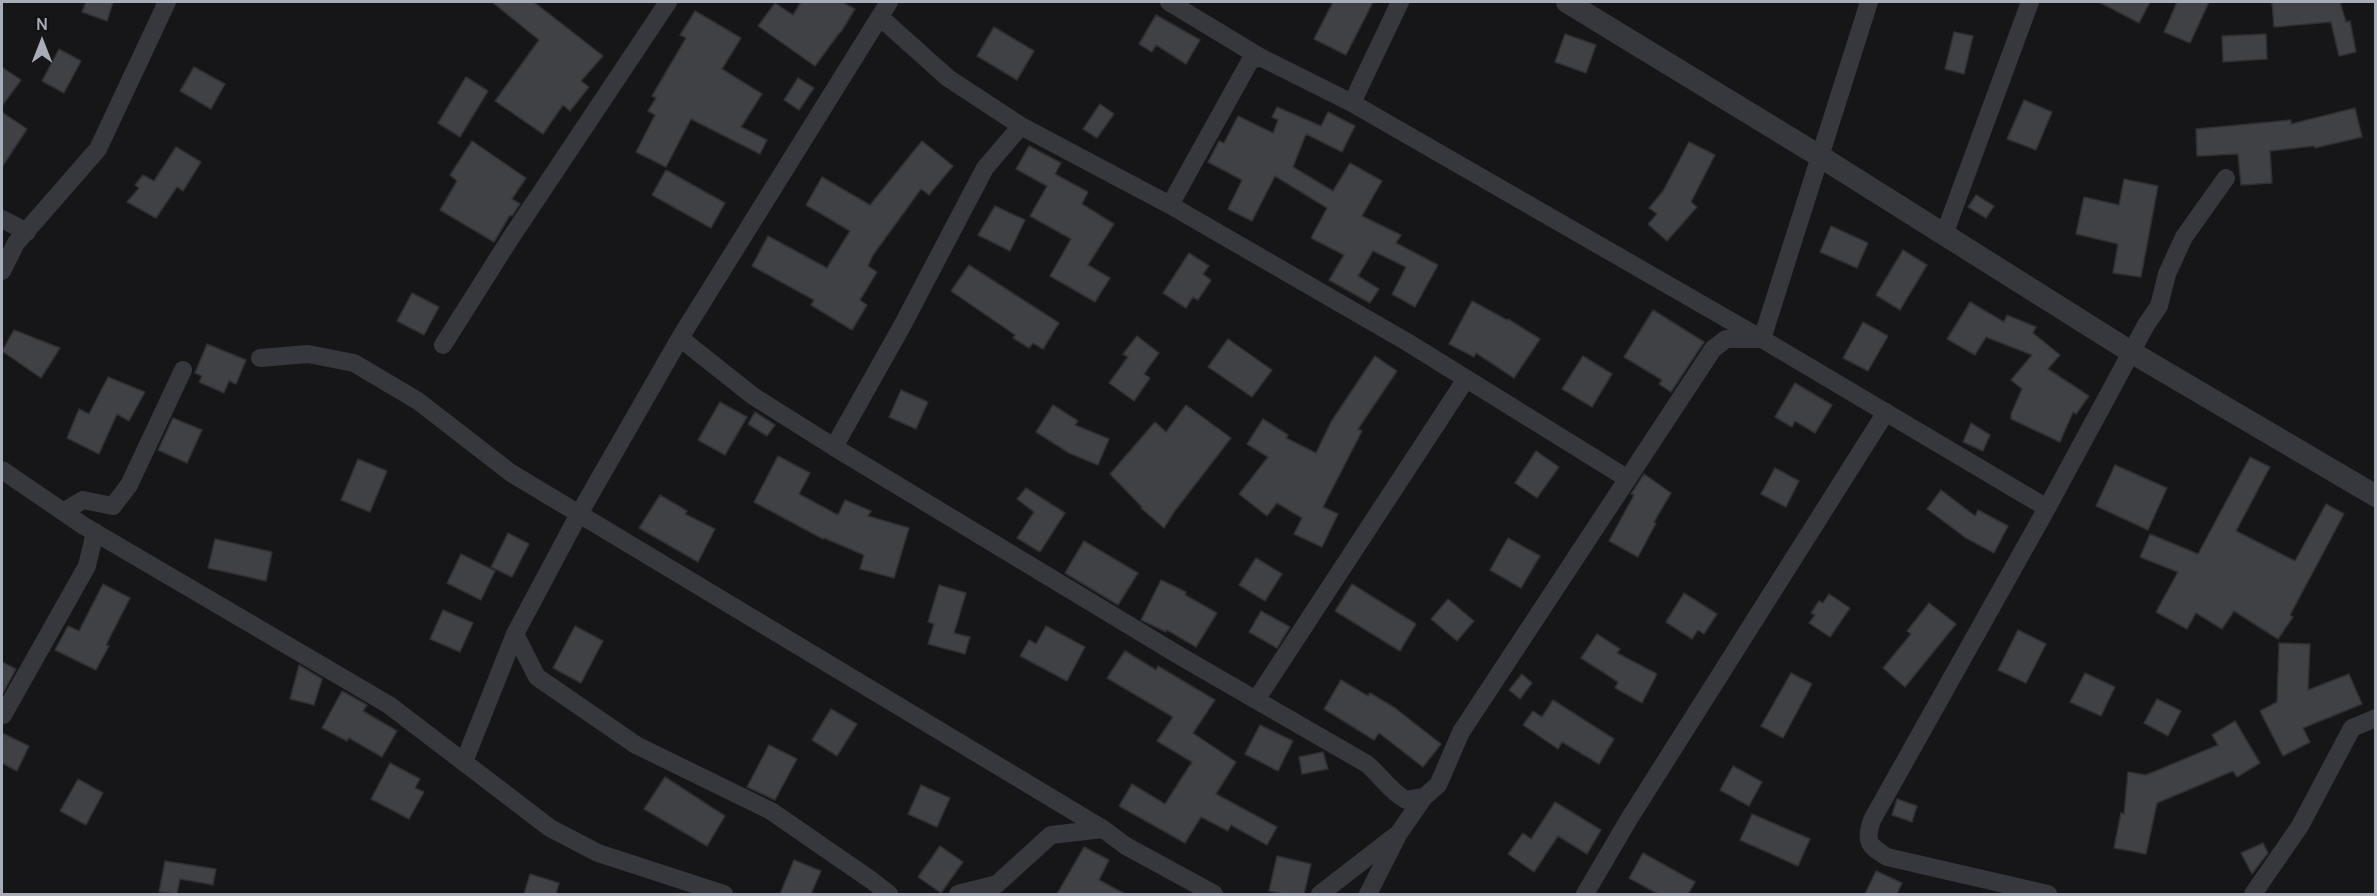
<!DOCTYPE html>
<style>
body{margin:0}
#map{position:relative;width:2377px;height:896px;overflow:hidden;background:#161618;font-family:Manrope,sans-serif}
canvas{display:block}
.frame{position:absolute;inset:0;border:3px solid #a8adb8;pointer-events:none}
.north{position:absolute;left:12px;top:12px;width:60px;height:60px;-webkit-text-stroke:4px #111113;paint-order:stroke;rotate:0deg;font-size:16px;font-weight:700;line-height:24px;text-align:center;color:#a8adb8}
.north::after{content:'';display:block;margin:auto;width:21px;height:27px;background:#a8adb8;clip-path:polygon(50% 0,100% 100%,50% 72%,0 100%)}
</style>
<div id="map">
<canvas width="2377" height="896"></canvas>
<div class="frame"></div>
<div class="north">N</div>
</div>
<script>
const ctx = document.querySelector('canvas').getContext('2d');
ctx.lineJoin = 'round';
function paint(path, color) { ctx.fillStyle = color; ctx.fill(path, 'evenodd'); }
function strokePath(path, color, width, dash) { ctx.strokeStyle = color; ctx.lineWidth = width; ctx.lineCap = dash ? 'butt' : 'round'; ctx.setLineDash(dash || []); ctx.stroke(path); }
const building = new Path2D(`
 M86 2H113L107 21 82 12Z
 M492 2H534L603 56 581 81 589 87 570 111 563 105 543 134 495 101 539 40Z
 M801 2H842L855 9 841 32H840L815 66 758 26 775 3 793 15Z
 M1333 2H1373L1346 55 1314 39Z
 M2099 2H2150L2139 23Z
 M2177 2H2209L2190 43 2164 32Z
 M2272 2H2340L2346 22 2350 21 2356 52 2339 56 2331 22 2274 27Z
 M695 11 741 38 722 69 762 94 741 127 767 140 760 154 691 119 666 167 636 152 655 115 648 111 656 98 652 96 686 38 680 35Z
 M1156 15 1200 40 1186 64 1156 45 1152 52 1139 44Z
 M994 27 1034 51 1017 80 977 56Z
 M1954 32 1973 36 1964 74 1945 69Z
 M1565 34 1596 45 1586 73 1555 62Z
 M2266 34 2267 59 2223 62 2222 36Z
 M59 49 81 61 64 93 42 81Z
 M2 67 21 80 2 106Z
 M194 67 225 84 211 109 180 91Z
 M466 77 488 91 460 137 438 123Z
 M798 78 814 88 799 110 784 100Z
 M2024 100 2052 112 2036 150 2007 139Z
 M1100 104 1114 114 1097 138 1083 129Z
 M1277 107 1321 126 1328 112 1355 126 1342 152 1306 134 1293 167 1333 191 1350 163 1382 181 1362 216 1401 235 1396 243 1438 265 1415 307 1392 294 1406 267 1373 251 1358 276 1379 289 1370 303 1329 280 1344 255 1311 238 1327 208 1275 176 1252 221 1228 209 1242 180 1208 162 1219 141 1224 143 1238 116 1273 133 1278 120 1272 117Z
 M2355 108 2362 137 2315 148 2314 146 2270 151 2272 183 2241 185 2238 154 2197 156 2196 129 2291 120V124Z
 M2 112 27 129 2 167Z
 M472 141 526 178 512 199 520 204 512 216 510 215 494 242 440 210 457 181 450 175Z
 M922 141 953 166 929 195 921 189 873 255 868 266 877 272 860 300 867 305 852 330 811 305 814 300 752 266 768 236 827 268 850 231 806 205 822 177 870 205Z
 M1689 142 1715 155 1691 202 1697 207 1667 241 1648 224 1657 214 1649 208 1663 191Z
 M1029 146 1061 163 1055 174 1088 192 1082 204 1114 224 1088 265 1110 278 1095 302 1050 276 1071 239 1030 216 1047 186 1016 169Z
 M176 147 201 162 183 191 177 187 156 218 127 202 139 188 135 185 143 175 154 181Z
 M666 170 725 203 711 228 652 195Z
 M2124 179 2158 186 2141 277 2113 273 2118 244 2076 234 2084 197 2119 205Z
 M1976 195 1994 206 1986 218 1968 207Z
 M995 206 1025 220 1010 251 978 235Z
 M1831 226 1868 243 1857 268 1820 252Z
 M1903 250 1927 265 1900 310 1876 295Z
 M1189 253 1209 266 1203 274 1211 280 1198 300 1193 297 1186 308 1163 293Z
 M969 265 1059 323 1043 349 1033 343 1029 348 1013 338 1015 335 951 291Z
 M412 293 439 307 424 335 397 321Z
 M1472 301 1507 320 1508 319 1540 339 1514 378 1476 353 1474 357 1449 344Z
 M1970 302 2004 322 2007 315 2036 327 2033 333 2060 355 2048 369 2089 396 2076 414 2073 412 2060 442 2011 419V414L2022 389 2011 380 2032 355 1986 337 1975 355 1947 339Z
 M1653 310 1704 342 1671 392 1659 384 1662 380 1624 357Z
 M1863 322 1888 336 1868 371 1843 358Z
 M14 330 60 348 41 378 2 351Z
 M1137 336 1159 353 1144 374 1150 378 1134 401 1109 383 1128 357 1123 354Z
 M1228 339 1272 370 1252 397 1208 367Z
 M207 344 246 360 236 384 229 381 224 393 199 382 202 376 195 373Z
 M1375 356 1397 371 1358 429 1362 431 1323 507 1338 514 1322 547 1294 534 1302 518 1277 503 1267 516 1239 494 1268 457 1247 444 1263 419 1288 435 1286 438 1316 453 1331 422Z
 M1583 356 1612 374 1592 407 1562 389Z
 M108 377 145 392 129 421 117 414 99 454 67 438 79 409 89 414Z
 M1795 383 1832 405 1815 433 1795 421 1792 427 1775 417Z
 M901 390 928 402 916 429 889 417Z
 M720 402 747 417 725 455 698 440Z
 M1053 405 1078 421 1075 425 1109 439 1098 465 1069 453 1036 432Z
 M1186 405 1231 438 1174 512 1164 528 1141 508 1142 507 1110 474 1155 422 1166 432Z
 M755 412 775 425 767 436 748 424Z
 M173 418 202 430 187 463 158 450Z
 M1971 423 1990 435 1983 451 1963 442Z
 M1536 451 1559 467 1537 498 1515 483Z
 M778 456 810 473 799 494 838 515 845 500 871 511 868 516 909 528 894 578 860 569 864 555 824 538 823 539 754 502Z
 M2250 457 2270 467 2236 531 2295 561 2326 504 2344 514 2290 615 2293 617 2278 639 2234 611 2222 629 2196 613 2187 629 2156 612 2178 572 2140 557 2150 534 2198 554Z
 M358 459 387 471 370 512 341 500Z
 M2115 465 2167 488 2148 530 2096 506Z
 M1775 468 1799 481 1786 507 1761 494Z
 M1644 474 1671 493 1654 522 1656 523 1638 557 1609 541 1634 495 1631 494Z
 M1026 488 1065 513 1040 552 1017 538 1034 512 1017 499Z
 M1941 490 1975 516 1978 510 2008 526 1994 553 1966 538 1927 509Z
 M660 495 687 511 685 514 715 529 698 562 639 528Z
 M508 533 529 544 512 577 491 567Z
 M1508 538 1540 556 1521 588 1490 570Z
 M215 539 272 552 266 581 208 568Z
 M1084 541 1138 573 1118 605 1065 573Z
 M461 554 495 571 481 600 447 583Z
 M1256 558 1282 574 1265 601 1239 585Z
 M1161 580 1186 592 1185 595 1217 613 1196 647 1167 630 1166 632 1141 620Z
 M103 584 130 598 106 645 109 646 96 670 55 650 68 626 79 631Z
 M1352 584 1416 624 1400 651 1335 611Z
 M939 585 966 593 954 633 970 637 965 654 928 644 934 624 928 622Z
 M1684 593 1717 614 1704 634 1698 630 1692 639 1666 622Z
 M1829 594 1850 608 1830 637 1809 623 1815 615 1811 613 1819 601 1823 603Z
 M1448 599 1474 621 1457 641 1431 619Z
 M1929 603 1956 624 1905 687 1883 668 1911 634 1907 631Z
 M443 610 473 623 460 652 430 639Z
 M1261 611 1290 627 1277 648 1249 632Z
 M575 626 603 641 581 683 553 668Z
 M1046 626 1085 647 1067 681 1020 656 1029 640 1036 644Z
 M2018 630 2046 644 2026 683 1998 670Z
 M1597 634 1620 649 1617 653 1657 674 1642 703 1615 688 1618 682 1581 658Z
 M2279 643 2310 644 2308 690 2349 674 2362 704 2303 728 2310 742 2283 756 2260 711 2277 702Z
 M1125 651 1156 670 1158 666 1215 700 1193 733 1236 762 1216 794 1277 827 1267 845 1231 825 1228 831 1201 817 1185 843 1119 806 1132 784 1165 804 1192 762 1157 741 1173 717 1107 678Z
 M2 662 16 669 2 695Z
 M299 665 322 679 314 705 290 699Z
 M1791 673 1812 684 1783 738 1761 726Z
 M2085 673 2115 687 2101 716 2070 702Z
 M1522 674 1532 683 1520 699 1509 690Z
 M1341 680 1368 696 1370 693 1395 708 1441 744 1423 767 1379 733 1374 740 1324 709Z
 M342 691 367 705 363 711 397 731 382 757 349 738 347 741 322 728Z
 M2157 699 2181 711 2168 736 2144 723Z
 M1553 700 1614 739 1599 764 1562 742 1558 749 1523 725 1533 711 1542 717Z
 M831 709 857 724 837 756 812 740Z
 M2235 721 2260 763 2237 777 2233 771 2157 803 2146 854 2114 848 2121 813 2124 814 2128 772 2146 775 2218 745 2212 735Z
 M1260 725 1293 741 1278 771 1245 754Z
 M2 733 29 746 17 771 2 763Z
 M769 745 797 759 775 800 747 787Z
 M1323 752 1328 769 1302 774 1299 757Z
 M390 763 420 779 415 788 424 792 409 819 371 799Z
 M1733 766 1762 782 1749 806 1720 790Z
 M665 777 725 816 707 846 644 809Z
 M78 779 103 793 86 825 60 811Z
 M921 785 950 798 937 827 908 814Z
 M1897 799 1917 806 1912 822 1892 815Z
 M1555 802 1601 830 1587 854 1558 836 1534 872 1508 854 1523 833 1531 839Z
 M1752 814 1810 839 1798 866 1740 840Z
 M2263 843 2268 853 2252 874 2241 853Z
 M940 846 963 862 941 893 918 877Z
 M1084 847 1109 860 1099 880 1125 894H1057Z
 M1643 853 1695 882 1688 894H1658L1629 878Z
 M1277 856 1311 864 1304 894H1284L1269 891Z
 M794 860 821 871 811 894H780Z
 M165 861 216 869 213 885 180 879 177 894 159 892Z
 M1876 871 1902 883 1897 894H1865Z
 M530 874 559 883 556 894H524Z`);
paint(building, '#404145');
strokePath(building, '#303034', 1.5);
strokePath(new Path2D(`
 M1169 2 1260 57
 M881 18 948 78 1021 126
 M1352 103 1400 2
 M1170 205 1250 61 1260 57 1352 103 1762 339 1869 2
 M2 219 27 232
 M1944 235 2030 2
 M2 271 16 243 98 149 167 2
 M680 338 753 396 834 447 902 326 985 168 1021 126 1170 205 1407 342 1628 479
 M443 345 510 239 668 2
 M260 358 308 354 354 363 418 401 511 473 1103 829
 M834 447 1180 656 1367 764C1381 776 1390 791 1406 800L1424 797 1438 785 1461 732 1713 349 1726 339H1762L2047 508
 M2 470 84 526 389 705 550 828 598 853 724 894
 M63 512 83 500 113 506 129 485 183 370
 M515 634 537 677 636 745 771 811 871 880 889 894
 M1256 700 1466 379
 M2 713 3 715 87 566 95 532
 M464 762 515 634 579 514 680 338 889 2
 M958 894 997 884 1051 835 1103 829 1126 846 1214 894
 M1320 894 1395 836
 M1368 894 1399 833 1424 797
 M1585 894 1629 819 1886 412
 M2048 894 1887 857C1868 845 1865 842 1872 820L2047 508 2146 325 2159 306 2167 274 2184 237 2226 178
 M2253 894 2300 826 2352 728 2376 718`), '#37383d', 18);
strokePath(new Path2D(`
 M1567 2 1821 157 2131 352 2376 496`), '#37383d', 22);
</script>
